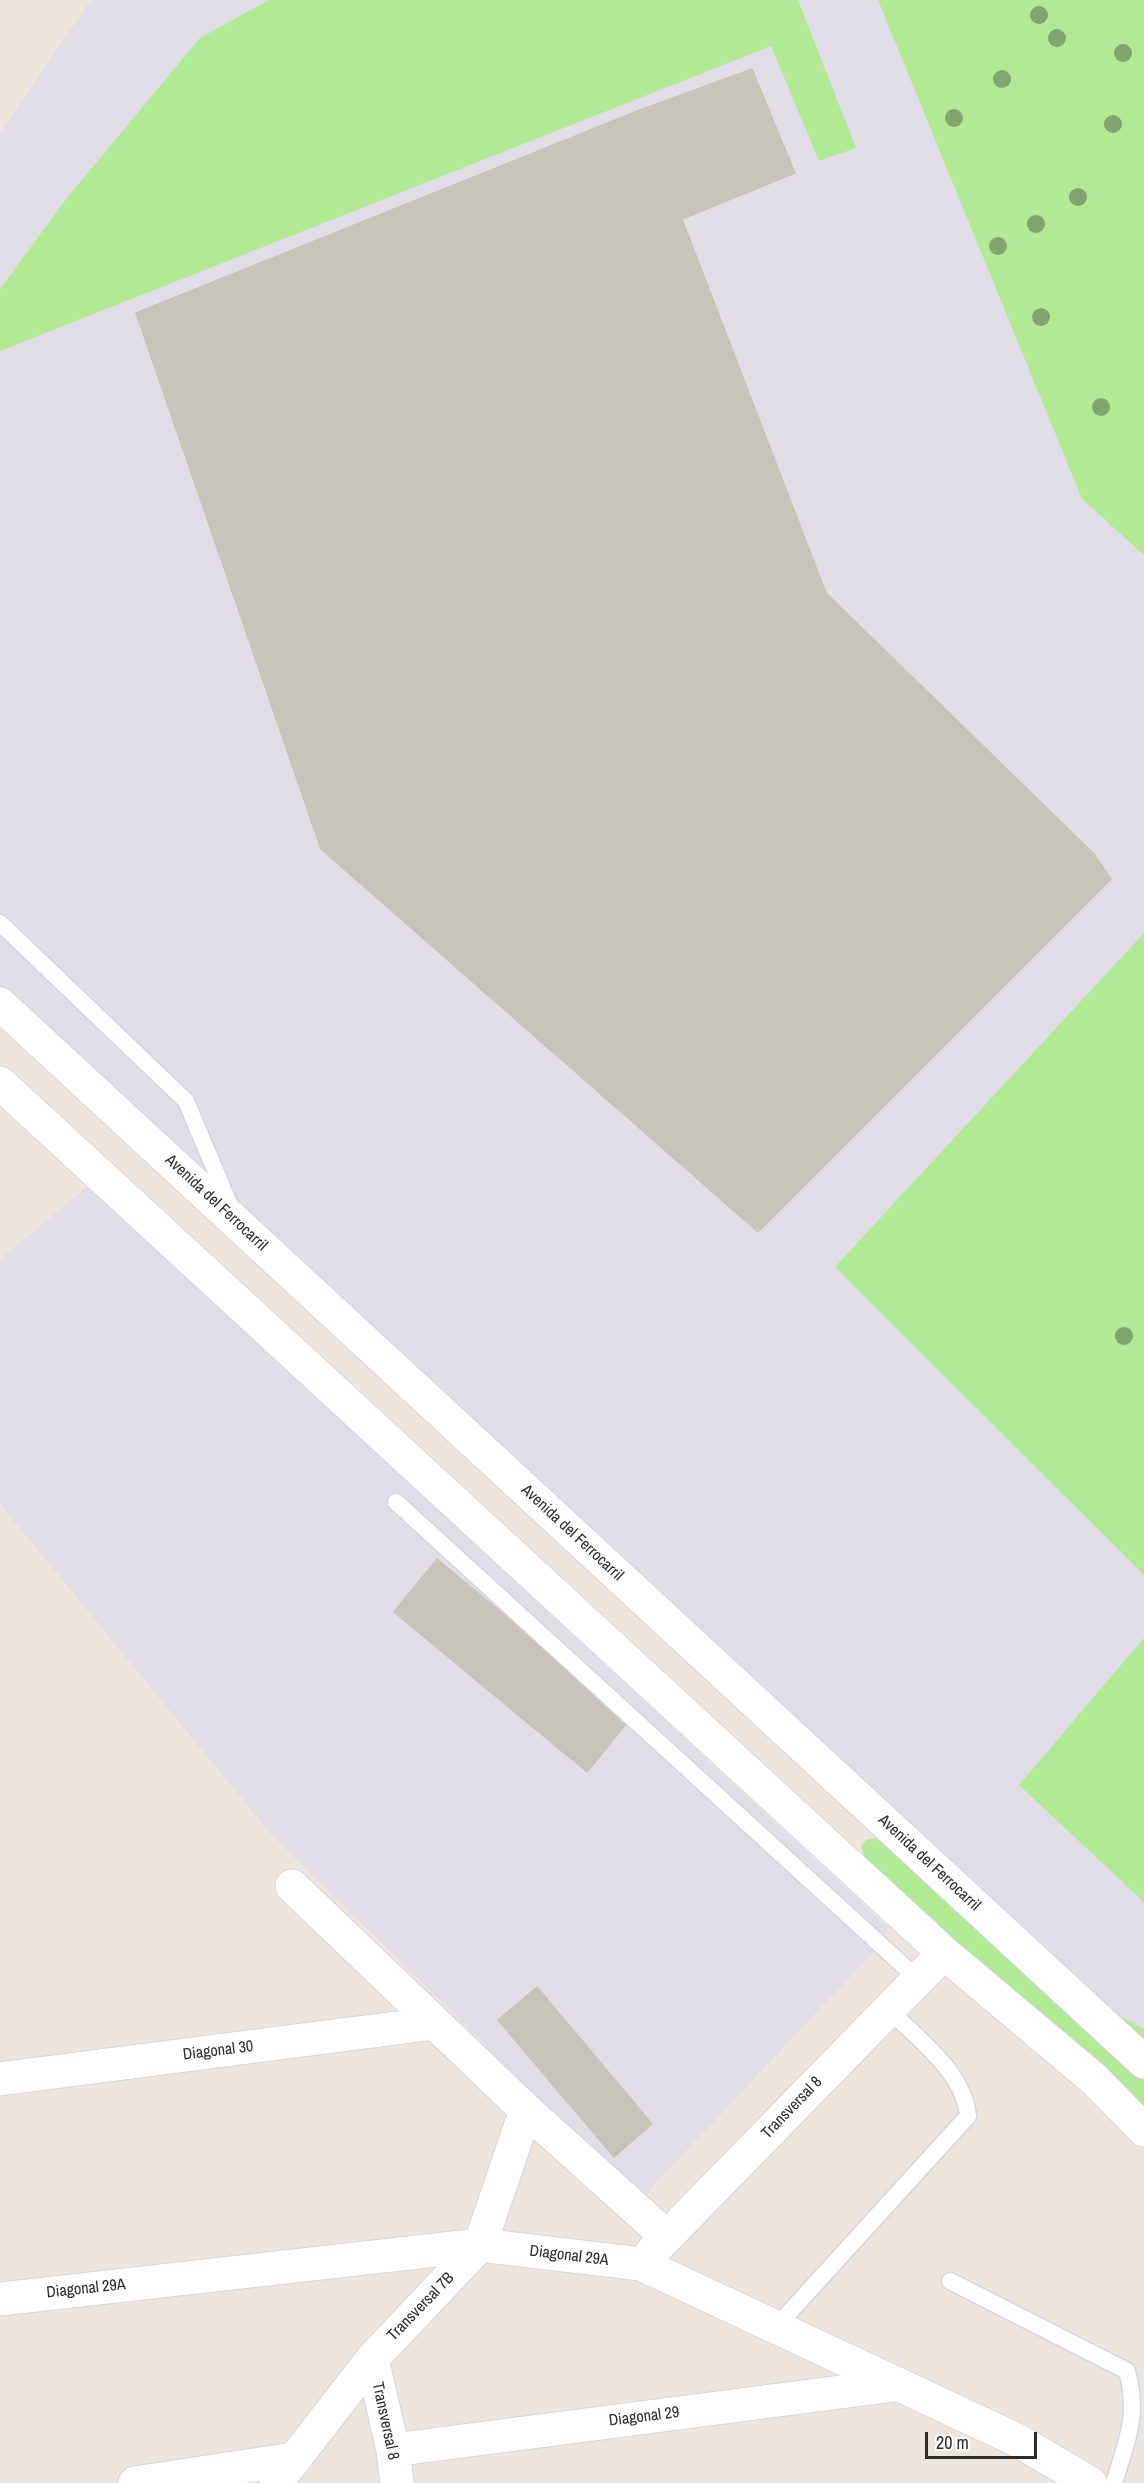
<!DOCTYPE html>
<style>
body{margin:0}
#map{position:relative;width:1144px;height:2483px;overflow:hidden;background:#eee6dc;font-family:"Archivo Narrow",sans-serif}
canvas{display:block}
.scale{position:absolute;left:925px;top:2432px;width:112px;height:27px;box-sizing:border-box;border:3px solid #2b2b2b;border-top:0;padding-left:8px;font-size:18px;line-height:21px;white-space:nowrap;color:#2b2b2b;-webkit-text-stroke:4px #fff;paint-order:stroke}
</style>
<div id="map">
<canvas width="1144" height="2483"></canvas>
<div class="scale">20 m</div>
</div>
<script>
const ctx = document.querySelector('canvas').getContext('2d');
ctx.lineJoin = 'round';
function paint(path, color) { ctx.fillStyle = color; ctx.fill(path, 'evenodd'); }
function strokePath(path, color, width, dash) { ctx.strokeStyle = color; ctx.lineWidth = width; ctx.lineCap = dash ? 'butt' : 'round'; ctx.setLineDash(dash || []); ctx.stroke(path); }
function drawText(font, color, halo, rows, align = 'center') {
  ctx.font = font + ' "Archivo Narrow",sans-serif'; ctx.lineWidth = 4.5; ctx.setLineDash([]); ctx.textBaseline = 'middle'; ctx.strokeStyle = halo; ctx.fillStyle = color; for (const [text, x, y, turn = 0] of rows) {
    ctx.save(); ctx.translate(x, y); ctx.rotate((+turn || 0) * Math.PI / 180); ctx.textAlign = isNaN(turn) ? turn : align; if (halo) ctx.strokeText(text, 0, 0); ctx.fillText(text, 0, 0); ctx.restore();
  }
}
paint(new Path2D(`
 M91 0H1144V2029L1061 1984 0 1004V132Z
 M88 1186 889 1928 881 1944 641 2199 270 1833 0 1504V1259Z`), '#e0dde6');
paint(new Path2D(`
 M269 0H798L856 148 819 161 771 46 0 351V289L67 198 200 38Z
 M878 0H1144V555L1082 499Z
 M1144 933V1575L835 1267Z
 M1144 1638V1902L1019 1785Z
 M873 1838 881 1840 1061 1984 1144 2029V2130L944 1953 938 1923 866 1861 861 1846 866 1840Z`), '#b2e995');
const building = new Path2D(`
 M752 69 795 173 682 219 640 110Z
 M640 110 826 593 1093 853 1111 879 758 1232 321 849 136 313Z
 M437 1559 630 1719 587 1772 394 1612Z
 M537 1987 652 2124 614 2157 498 2020Z`);
paint(building, '#c9c4bb');
strokePath(building, '#cac2b6', 1.5);
const lane = new Path2D(`
 M0 923 186 1101 231 1208
 M396 1502 918 1979
 M950 2281 1127 2371C1139 2416 1127 2440 1114 2483
 M776 2327 968 2116C964 2072 918 2039 888 2009`);
const street = new Path2D(`
 M292 1886 526 2110 666 2236
 M0 2079 435 2023
 M652 2252 944 1953
 M0 2299 480 2245 641 2264 1017 2440 1090 2483
 M372 2359 393 2450 397 2483
 M393 2450 895 2385
 M135 2483 293 2459
 M276 2483 372 2359 480 2245 526 2110`);
const secondary = new Path2D(`
 M0 1004 1144 2062
 M0 1083 944 1953 1095 2080 1144 2130`);
strokePath(lane, '#d2d5e5', 19);
strokePath(street, '#d2d5e5', 35);
strokePath(secondary, '#d2d5e5', 35);
strokePath(lane, '#fff', 16);
strokePath(street, '#fff', 33);
strokePath(secondary, '#fff', 33);
ctx.fillStyle = '#81a56f';
for (const [x, y] of [
 [1039,15],
 [1057,38],
 [1123,53],
 [1002,79],
 [954,118],
 [1113,124],
 [1078,197],
 [1036,224],
 [998,246],
 [1041,317],
 [1101,407],
 [1124,1336]
]) { ctx.beginPath(); ctx.arc(x, y, 9, 0, 2 * Math.PI); ctx.fill(); }
drawText('16px', '#2b2b2b', '#fff', [
 ["Avenida del Ferrocarril",216,1203,43],
 ["Avenida del Ferrocarril",572,1533,43],
 ["Avenida del Ferrocarril",929,1863,43],
 ["Diagonal 30",218,2051,-7],
 ["Transversal 8",792,2108,-46],
 ["Diagonal 29A",569,2256,7],
 ["Diagonal 29A",86,2289,-6],
 ["Transversal 7B",421,2307,-46],
 ["Diagonal 29",644,2417,-7],
 ["Transversal 8",385,2421,78]
]);
</script>
